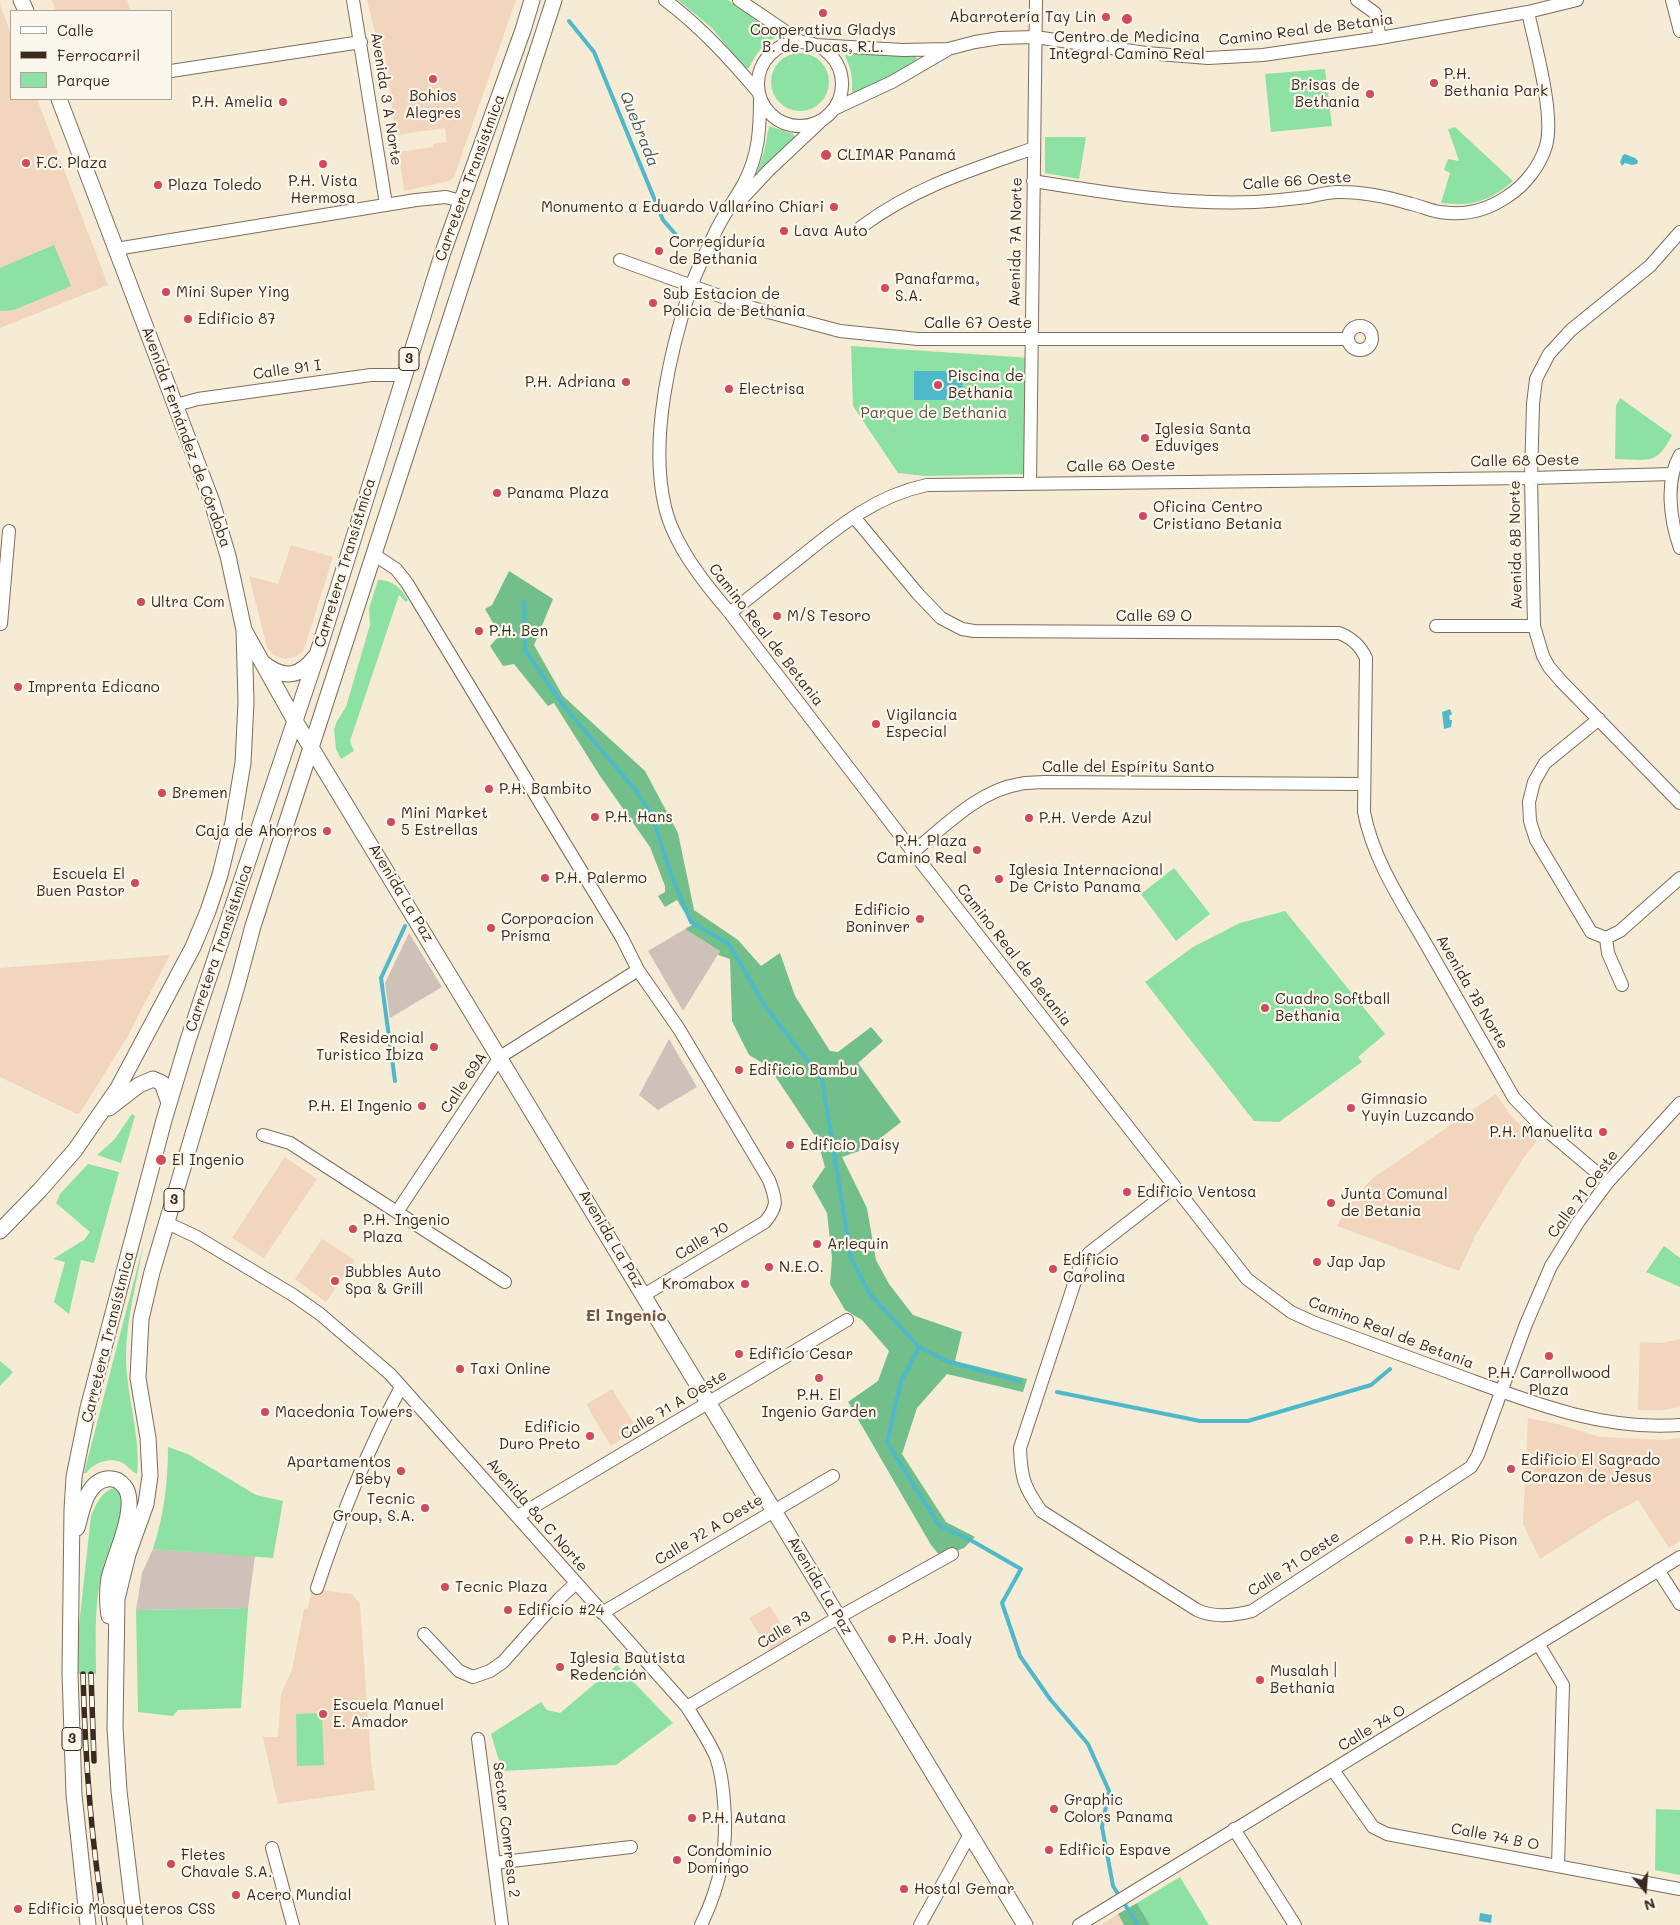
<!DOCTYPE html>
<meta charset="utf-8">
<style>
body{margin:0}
#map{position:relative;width:1680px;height:1925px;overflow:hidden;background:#f6ebd5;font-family:Mali,sans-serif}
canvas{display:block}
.legend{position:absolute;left:10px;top:10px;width:162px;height:90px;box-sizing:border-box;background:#fbf7ec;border:1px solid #aea59a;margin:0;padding:6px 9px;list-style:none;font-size:15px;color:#3b2a1e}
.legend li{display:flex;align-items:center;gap:10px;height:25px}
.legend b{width:25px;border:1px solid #aea59a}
.north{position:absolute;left:1620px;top:1865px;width:50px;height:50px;-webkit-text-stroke:4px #fbf7ec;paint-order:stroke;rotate:162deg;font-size:14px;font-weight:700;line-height:20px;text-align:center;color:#3b2a1e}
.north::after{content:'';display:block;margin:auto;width:18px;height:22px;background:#3b2a1e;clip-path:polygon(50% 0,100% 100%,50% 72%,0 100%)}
</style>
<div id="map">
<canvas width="1680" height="1925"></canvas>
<ul class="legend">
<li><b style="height:6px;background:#fff"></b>Calle</li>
<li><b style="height:6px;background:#3b2a1e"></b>Ferrocarril</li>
<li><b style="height:14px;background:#8de1a3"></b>Parque</li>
</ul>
<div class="north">N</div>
</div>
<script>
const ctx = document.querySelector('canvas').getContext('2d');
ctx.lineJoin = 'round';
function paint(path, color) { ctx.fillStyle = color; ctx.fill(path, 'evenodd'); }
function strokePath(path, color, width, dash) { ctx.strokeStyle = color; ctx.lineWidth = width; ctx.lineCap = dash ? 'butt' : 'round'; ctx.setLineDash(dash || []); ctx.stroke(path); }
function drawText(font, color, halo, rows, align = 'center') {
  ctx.font = font + ' Mali,sans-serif'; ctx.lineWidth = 4.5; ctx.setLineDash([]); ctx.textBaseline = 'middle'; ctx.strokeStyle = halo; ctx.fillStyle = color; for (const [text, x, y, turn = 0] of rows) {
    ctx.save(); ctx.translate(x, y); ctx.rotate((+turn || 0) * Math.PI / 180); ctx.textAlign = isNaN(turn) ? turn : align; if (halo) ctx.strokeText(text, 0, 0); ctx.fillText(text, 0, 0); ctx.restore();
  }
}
paint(new Path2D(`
 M52 0H127L131 11H56Z
 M367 0H516L454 177 449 181 404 191 399 152 433 147V144L447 142 445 128 396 135 384 50H379Z
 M0 5 11 34V99H37L108 285 0 328Z
 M291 545 333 557 303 652 295 657 285 659 273 655 267 647 249 576 278 584Z
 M170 955 126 1039 80 1113 77 1114 0 1077V968Z
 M1496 1094 1511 1116 1537 1141 1522 1160 1476 1234 1459 1271 1337 1226 1345 1211 1360 1191 1373 1178Z
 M285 1157 317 1179 264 1258 232 1238Z
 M322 1239 355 1260 326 1302 295 1279Z
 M1680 1339V1407L1663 1410H1638L1640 1342 1661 1343Z
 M612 1389 637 1429 611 1446 590 1411 587 1404Z
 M1528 1418 1557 1424 1600 1437 1665 1440 1680 1438V1541L1669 1548 1638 1500 1608 1516 1540 1559 1523 1524Z
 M312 1589 352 1594 360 1604 371 1762 375 1790 278 1804 263 1737H278L281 1694 292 1670 304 1609 308 1608Z
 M770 1606 790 1638 769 1650 749 1618Z
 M1118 1914 1124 1925H1101Z`), '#f1d5bd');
paint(new Path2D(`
 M685 929 720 951 683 1011 648 951Z
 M409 933 442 987 390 1018 385 983Z
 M669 1039 697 1087 658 1110 639 1095Z
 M153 1549 255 1556 248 1608 136 1610 142 1573Z`), '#cec1ba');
paint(new Path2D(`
 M678 0H728L755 19 779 32 778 36C763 43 756 54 749 68L745 69 712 28Z
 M848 52 873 55H912L916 56 917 61 855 94 852 92C853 78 851 68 845 56Z
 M771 82a29 29 0 1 1 58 0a29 29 0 1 1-58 0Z
 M1325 69 1332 126 1271 132 1265 74Z
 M769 126 793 134 795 137 794 140 756 175 764 152Z
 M1455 127 1513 181C1489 201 1473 207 1441 203L1450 173 1444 170 1448 159 1459 161 1448 129Z
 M1045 137H1086L1079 179 1045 173Z
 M54 245 71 286 14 310 0 311V268Z
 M851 346 1031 358 1030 474 925 476 898 473 853 406Z
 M1620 398 1672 435C1656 467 1647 459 1615 459L1616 406Z
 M378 580C393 580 401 588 408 600L406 602 399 595 350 741 354 751 341 759 336 749 334 729 337 721 346 707 370 625 369 609Z
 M1174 868 1210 914 1176 941 1141 894Z
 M1285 911 1385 1034 1358 1057 1362 1062 1279 1122 1254 1121 1145 982 1193 947 1240 923Z
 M132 1114 135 1116 121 1163 97 1155 114 1140Z
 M88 1164 119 1172 94 1263 81 1260 69 1314 54 1302 65 1262 53 1259 84 1240 90 1232 56 1203 60 1194Z
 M143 1246C137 1282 126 1319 126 1356 126 1396 141 1434 137 1474 132 1472 127 1465 121 1462 108 1457 94 1463 86 1473H84Z
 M1664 1246 1680 1258V1287L1646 1272Z
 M0 1361 13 1372 0 1386Z
 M168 1447 188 1454 256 1495 283 1501 273 1558 153 1549C164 1515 168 1483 168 1447Z
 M114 1488 120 1490C132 1513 106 1558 100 1582 94 1612 96 1644 96 1674H78V1635L91 1516C96 1504 101 1492 114 1488Z
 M248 1608 241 1708 178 1710 173 1716 138 1712 136 1610Z
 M617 1665 673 1723 616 1765 502 1771 491 1734 541 1702 547 1710 560 1713Z
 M322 1713 324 1765 297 1766 296 1714Z
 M1656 1809 1680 1810V1875L1655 1870Z
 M1180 1877 1209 1925H1150L1137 1903Z`), '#8de1a3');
paint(new Path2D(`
 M509 571 553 599 534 645 563 696 645 771 678 833 694 910 738 940 761 966 780 953 795 996 830 1051 838 1052 871 1027 883 1041 858 1063 901 1122 868 1148 842 1157 867 1208 876 1260 889 1284 913 1315 962 1332 955 1361 1027 1379 1023 1392 947 1374 917 1408 902 1454 946 1522 975 1537 964 1548 941 1557 931 1545 848 1402 878 1381 889 1351 862 1320 845 1310 830 1284 832 1258 827 1213 812 1186 825 1167 817 1139 769 1067 749 1055 732 1021 730 959 718 955 720 951 685 929 692 925 677 900 665 907 658 896 665 892V886L650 847 600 776 554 703 548 706 514 664 503 666 490 646 500 635 485 609 492 605Z
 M1137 1903 1150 1925H1124L1118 1914Z`), '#72bf89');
paint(new Path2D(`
 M1625 154 1635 158 1638 161 1637 164 1632 165 1625 163 1622 166 1620 162 1623 155Z
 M914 371H962L963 400H914Z
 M1450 709 1452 714 1449 716 1450 720H1452L1451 727 1444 729 1442 712Z
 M1480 1913 1492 1915 1491 1923 1479 1921Z`), '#4eb9cb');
strokePath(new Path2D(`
 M569 21 594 52 663 220 677 236 688 245
 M524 602 525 650 563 705 633 787 652 815 670 872 691 922 729 944 765 1006 822 1079 851 1258 869 1293 919 1347 901 1382 887 1442 939 1525 974 1542 1021 1569 1002 1603 1020 1656 1050 1699 1088 1744 1109 1791 1102 1827 1113 1886 1138 1925
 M395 1081 381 978 405 926
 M919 1347 946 1361 1020 1381
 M1057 1392 1200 1421H1248L1371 1385 1390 1369`), '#4eb9cb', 4);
const minor = new Path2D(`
 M353 0 386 204
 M665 0C701 27 730 59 759 93
 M739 0 801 42
 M1357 0 1375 13 1380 38
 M1672 0 1680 31
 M758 84a42 42 0 1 1 84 0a42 42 0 1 1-84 0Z
 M815 45 903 50 948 49 975 42 1000 38 1035 37 1146 53 1208 58 1263 55 1380 38 1528 12 1577 0
 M171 71 361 42
 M760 98C760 128 759 155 744 183 735 200 722 216 714 235 706 252 697 269 691 287 670 351 649 440 665 507 674 545 704 583 730 613L913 852 1247 1279 1291 1312 1315 1323C1364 1341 1413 1359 1462 1377 1533 1403 1604 1431 1680 1425
 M834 109 892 82 947 50
 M1033 181C1107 193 1180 205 1255 202 1272 201 1290 199 1307 197 1318 195 1330 191 1341 192 1365 192 1388 197 1411 204 1421 206 1431 211 1440 212 1465 216 1488 210 1508 196 1525 185 1540 166 1546 146 1555 115 1535 45 1528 12
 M739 202 769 170 819 123
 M861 227C915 187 971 170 1034 148
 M1680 232 1650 266 1571 330 1549 354 1536 379 1533 404 1531 478 1534 626 1543 656 1549 667 1561 681 1680 803
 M116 249 416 200 446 197 460 201
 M620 260 753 308 840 331 918 339H1348
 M1348 338a12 12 0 1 1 24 0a12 12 0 1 1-24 0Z
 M176 405 198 399 371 375H403
 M1680 455C1665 481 1670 520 1680 548
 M1030 483 1036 0
 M854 517 918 594 941 618 962 629 974 631 1339 633C1352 638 1360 645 1366 658L1364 812C1373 860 1403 904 1427 946 1456 997 1485 1047 1514 1098L1539 1124 1608 1182
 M373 554 396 569 407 583 622 938 638 970 679 1029 769 1180C776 1200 779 1205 765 1222L644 1295
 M730 613C754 594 778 575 802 556 840 525 878 495 927 485L1531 478 1672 474
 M1 624 9 531
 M1436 626H1534
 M1599 719 1545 763 1534 782 1529 802 1530 821 1536 840 1591 932 1606 938
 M913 852C944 827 979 790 1020 784 1028 782 1036 783 1044 782L1364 784
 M1606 938 1620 931 1680 878
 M1606 938 1608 953 1622 985
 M263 1135 290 1143 505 1282
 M1174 1187 1089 1253 1080 1266 1020 1448C1021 1478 1024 1487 1041 1511L1197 1610C1214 1618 1233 1616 1252 1611L1471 1467 1478 1455 1526 1324 1551 1266 1579 1221 1608 1182 1680 1103
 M397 1212 500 1057 638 970
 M167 1223 195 1236 293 1295 320 1314 390 1374 687 1707C697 1723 708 1739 716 1757 721 1771 723 1787 724 1802 728 1847 721 1884 701 1925
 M518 1516 847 1320
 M1658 1570 1680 1604
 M317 1588C340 1518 367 1451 401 1387
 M602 1613 833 1476
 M424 1634 459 1671 473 1677 490 1671 503 1662 560 1598 576 1583
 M1539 1645 1563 1685 1558 1866
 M687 1707 839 1617 952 1554
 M478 1739 502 1925
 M1333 1770 1373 1827 1387 1834 1680 1889
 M1234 1829 1295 1925
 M272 1848 293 1925
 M494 1863 631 1847
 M920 1925 970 1834
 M1079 1925 1680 1557`);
const major = new Path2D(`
 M21 0 26 11
 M244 630 295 721 1025 1925
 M263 663C283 679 299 678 315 657
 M109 1108 139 1085 153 1079 162 1083 169 1103
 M0 1231 40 1190 75 1150 118 1088 193 947 208 911 220 875 233 822 243 763 246 702 244 630 228 556 212 502 59 99
 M77 1528C82 1511 86 1482 107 1479 114 1478 120 1481 124 1486 140 1504 114 1556 109 1578 107 1591 107 1603 109 1616
 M88 1925 74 1795 70 1673 72 1510 74 1477 88 1408 164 1120 188 1040 318 652 443 252 523 30 532 0
 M135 1925 119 1791 115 1728 117 1599 128 1554 146 1504 150 1476 148 1438 138 1378 141 1319 152 1272 237 986 253 926 554 0`);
strokePath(minor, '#7c6e5e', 14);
strokePath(major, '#7c6e5e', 17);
strokePath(minor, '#fff', 12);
strokePath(major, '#fff', 15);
const rail = new Path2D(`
 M83 1674C85 1758 91 1842 105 1925
 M91 1674 94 1761`);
strokePath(rail, '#3b2a1e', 5.5);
strokePath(rail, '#fbf7ec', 4, [11]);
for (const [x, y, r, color] of [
 [823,13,5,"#d1495b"],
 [1106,17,5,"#d1495b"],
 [1127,19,6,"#d1495b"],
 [433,79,5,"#d1495b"],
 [1434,83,5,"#d1495b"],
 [1370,94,5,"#d1495b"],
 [283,102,5,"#d1495b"],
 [826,155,6,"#d1495b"],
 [26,163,5,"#d1495b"],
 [323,164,5,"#d1495b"],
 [158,185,5,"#d1495b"],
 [834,207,5,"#d1495b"],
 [784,231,5,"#d1495b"],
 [659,251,5,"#d1495b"],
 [885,288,5,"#d1495b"],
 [166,292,5,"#d1495b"],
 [653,303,5,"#d1495b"],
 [188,319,5,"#d1495b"],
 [626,382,5,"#d1495b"],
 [938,385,5,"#d1495b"],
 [729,389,5,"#d1495b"],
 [1145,438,5,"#d1495b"],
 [497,493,5,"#d1495b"],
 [1143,516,5,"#d1495b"],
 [141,602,5,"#d1495b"],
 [777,616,5,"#d1495b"],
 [479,631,5,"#d1495b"],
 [18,687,5,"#d1495b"],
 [876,724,5,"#d1495b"],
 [489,789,5,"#d1495b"],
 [162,793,5,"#d1495b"],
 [595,817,5,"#d1495b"],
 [1029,818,5,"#d1495b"],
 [391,822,5,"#d1495b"],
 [327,831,5,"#d1495b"],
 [977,850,5,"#d1495b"],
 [545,878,5,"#d1495b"],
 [999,879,5,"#d1495b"],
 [135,883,5,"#d1495b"],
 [920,919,5,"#d1495b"],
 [491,928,5,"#d1495b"],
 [1265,1008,5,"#d1495b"],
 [434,1047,5,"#d1495b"],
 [739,1070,5,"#d1495b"],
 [422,1106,5,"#d1495b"],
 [1351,1108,5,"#d1495b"],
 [1603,1132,5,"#d1495b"],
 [790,1145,5,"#d1495b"],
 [161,1160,6,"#d1495b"],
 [1127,1192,5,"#d1495b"],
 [1331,1203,5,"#d1495b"],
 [353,1229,5,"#d1495b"],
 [817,1244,5,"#d1495b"],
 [1317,1262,5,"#d1495b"],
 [769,1267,5,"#d1495b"],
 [1053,1269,5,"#d1495b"],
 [335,1281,5,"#d1495b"],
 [745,1284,5,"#d1495b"],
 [739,1354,5,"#d1495b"],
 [1549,1356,5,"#d1495b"],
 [460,1369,5,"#d1495b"],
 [819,1378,5,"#d1495b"],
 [265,1412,5,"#d1495b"],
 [590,1436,5,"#d1495b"],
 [1511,1469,5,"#d1495b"],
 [401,1471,5,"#d1495b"],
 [425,1508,5,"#d1495b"],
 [1409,1540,5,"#d1495b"],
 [445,1587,5,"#d1495b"],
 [508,1610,5,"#d1495b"],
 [892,1639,5,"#d1495b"],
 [560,1667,5,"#d1495b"],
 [1260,1680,5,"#d1495b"],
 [323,1714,5,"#d1495b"],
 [1054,1809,5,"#d1495b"],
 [692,1818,5,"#d1495b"],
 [1049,1850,5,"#d1495b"],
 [677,1860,5,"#d1495b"],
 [171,1864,5,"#d1495b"],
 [904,1889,5,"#d1495b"],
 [236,1895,5,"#d1495b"],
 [18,1909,5,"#d1495b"]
]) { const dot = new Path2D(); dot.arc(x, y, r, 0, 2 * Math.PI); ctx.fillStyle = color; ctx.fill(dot); strokePath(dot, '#fbf7ec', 2); }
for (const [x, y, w] of [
 [409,359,20],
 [174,1200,20],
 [72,1739,20]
]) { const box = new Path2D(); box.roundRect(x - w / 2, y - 11.5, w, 23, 4); ctx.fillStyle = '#fbf7ec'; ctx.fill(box); strokePath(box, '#3b2a1e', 1); }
drawText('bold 14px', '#3b2a1e', null, [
 ["3",409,359],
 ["3",174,1200],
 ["3",72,1739]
]);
drawText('15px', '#3b2a1e', '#fbf7ec', [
 ["Abarrotería Tay Lin",1096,17,"right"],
 ["Cooperativa Gladys",823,30,"center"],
 ["B. de Ducas, R.L.",823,47,"center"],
 ["Centro de Medicina",1127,37,"center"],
 ["Integral Camino Real",1127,54,"center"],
 ["P.H.",1444,74],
 ["Bethania Park",1444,91],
 ["Brisas de",1360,85,"right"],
 ["Bethania",1360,102,"right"],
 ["Bohios",433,96,"center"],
 ["Alegres",433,113,"center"],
 ["P.H. Amelia",273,102,"right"],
 ["CLIMAR Panamá",837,155],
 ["F.C. Plaza",36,163],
 ["P.H. Vista",323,181,"center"],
 ["Hermosa",323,198,"center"],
 ["Plaza Toledo",168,185],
 ["Monumento a Eduardo Vallarino Chiari",824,207,"right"],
 ["Lava Auto",794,231],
 ["Corregiduría",669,242],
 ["de Bethania",669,259],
 ["Panafarma,",895,279],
 ["S.A.",895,296],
 ["Mini Super Ying",176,292],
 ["Sub Estacion de",663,294],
 ["Policia de Bethania",663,311],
 ["Edificio 87",198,319],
 ["Piscina de",948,376],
 ["Bethania",948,393],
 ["P.H. Adriana",616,382,"right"],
 ["Electrisa",739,389],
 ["Iglesia Santa",1155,429],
 ["Eduviges",1155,446],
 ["Panama Plaza",507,493],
 ["Oficina Centro",1153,507],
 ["Cristiano Betania",1153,524],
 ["Ultra Com",151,602],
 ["M/S Tesoro",787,616],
 ["P.H. Ben",489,631],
 ["Imprenta Edicano",28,687],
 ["Vigilancia",886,715],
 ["Especial",886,732],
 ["P.H. Bambito",499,789],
 ["Bremen",172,793],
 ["Mini Market",401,813],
 ["5 Estrellas",401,830],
 ["P.H. Hans",605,817],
 ["P.H. Verde Azul",1039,818],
 ["Caja de Ahorros",317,831,"right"],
 ["P.H. Plaza",967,841,"right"],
 ["Camino Real",967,858,"right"],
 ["Iglesia Internacional",1009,870],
 ["De Cristo Panama",1009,887],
 ["Escuela El",125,874,"right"],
 ["Buen Pastor",125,891,"right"],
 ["P.H. Palermo",555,878],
 ["Edificio",910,910,"right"],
 ["Boninver",910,927,"right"],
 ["Corporacion",501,919],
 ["Prisma",501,936],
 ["Cuadro Softball",1275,999],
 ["Bethania",1275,1016],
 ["Residencial",424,1038,"right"],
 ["Turistico Ibiza",424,1055,"right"],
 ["Edificio Bambu",749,1070],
 ["Gimnasio",1361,1099],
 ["Yuyin Luzcando",1361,1116],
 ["P.H. El Ingenio",412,1106,"right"],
 ["P.H. Manuelita",1593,1132,"right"],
 ["Edificio Daisy",800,1145],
 ["El Ingenio",172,1160],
 ["Edificio Ventosa",1137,1192],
 ["Junta Comunal",1341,1194],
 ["de Betania",1341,1211],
 ["P.H. Ingenio",363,1220],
 ["Plaza",363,1237],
 ["Arlequin",827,1244],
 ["Edificio",1063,1260],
 ["Carolina",1063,1277],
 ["Jap Jap",1327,1262],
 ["N.E.O.",779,1267],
 ["Bubbles Auto",345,1272],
 ["Spa & Grill",345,1289],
 ["Kromabox",735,1284,"right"],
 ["Edificio Cesar",749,1354],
 ["Taxi Online",470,1369],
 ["P.H. Carrollwood",1549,1373,"center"],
 ["Plaza",1549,1390,"center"],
 ["P.H. El",819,1395,"center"],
 ["Ingenio Garden",819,1412,"center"],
 ["Macedonia Towers",275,1412],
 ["Edificio",580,1427,"right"],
 ["Duro Preto",580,1444,"right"],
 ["Edificio El Sagrado",1521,1460],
 ["Corazon de Jesus",1521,1477],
 ["Apartamentos",391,1462,"right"],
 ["Beby",391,1479,"right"],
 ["Tecnic",415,1499,"right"],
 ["Group, S.A.",415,1516,"right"],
 ["P.H. Rio Pison",1419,1540],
 ["Tecnic Plaza",455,1587],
 ["Edificio #24",518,1610],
 ["P.H. Joaly",902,1639],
 ["Iglesia Bautista",570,1658],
 ["Redención",570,1675],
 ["Musalah |",1270,1671],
 ["Bethania",1270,1688],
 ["Escuela Manuel",333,1705],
 ["E. Amador",333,1722],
 ["Graphic",1064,1800],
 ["Colors Panama",1064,1817],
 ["P.H. Autana",702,1818],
 ["Edificio Espave",1059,1850],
 ["Condominio",687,1851],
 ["Domingo",687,1868],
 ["Fletes",181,1855],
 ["Chavale S.A.",181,1872],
 ["Hostal Gemar",914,1889],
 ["Acero Mundial",246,1895],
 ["Edificio Mosqueteros CSS",28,1909]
], 'left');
drawText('15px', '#3b2a1e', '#fbf7ec', [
 ["Camino Real de Betania",1306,30,-7],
 ["Avenida 3 A Norte",386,99,81],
 ["Carretera Transístmica",470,178,-70],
 ["Calle 66 Oeste",1297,181,-4],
 ["Avenida 7A Norte",1016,242,-89],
 ["Calle 67 Oeste",978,323],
 ["Calle 91 I",287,370,-8],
 ["Avenida Fernández de Córdoba",186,437,70],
 ["Calle 68 Oeste",1525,461,-1],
 ["Calle 68 Oeste",1121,466,-1],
 ["Avenida 8B Norte",1516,545,-91],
 ["Carretera Transístmica",345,563,-73],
 ["Calle 69 O",1154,616],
 ["Camino Real de Betania",766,635,52],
 ["Calle del Espíritu Santo",1128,767],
 ["Avenida La Paz",401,893,59],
 ["Carretera Transístmica",219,948,-71],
 ["Camino Real de Betania",1014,955,52],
 ["Avenida 7B Norte",1472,992,60],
 ["Calle 69A",464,1083,-56],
 ["Calle 71 Oeste",1583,1194,-53],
 ["Avenida La Paz",611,1239,59],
 ["Calle 70",702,1241,-31],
 ["Camino Real de Betania",1391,1333,21],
 ["Carretera Transístmica",108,1337,-76],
 ["Calle 71 A Oeste",674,1405,-31],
 ["Avenida 8a C Norte",537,1515,49],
 ["Calle 72 A Oeste",709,1530,-31],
 ["Calle 71 Oeste",1294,1564,-33],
 ["Avenida La Paz",820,1586,59],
 ["Calle 73",784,1630,-31],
 ["Calle 74 O",1372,1728,-31],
 ["Sector Conrresa 2",506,1830,83],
 ["Calle 74 B O",1495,1837,11]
]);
drawText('15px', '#50583f', '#fbf7ec', [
 ["Parque de Bethania",934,413]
]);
drawText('italic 16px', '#425c5b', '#fbf7ec', [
 ["Quebrada",639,129,68]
]);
drawText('bold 16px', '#785543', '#fbf7ec', [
 ["El Ingenio",626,1316]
]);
</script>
